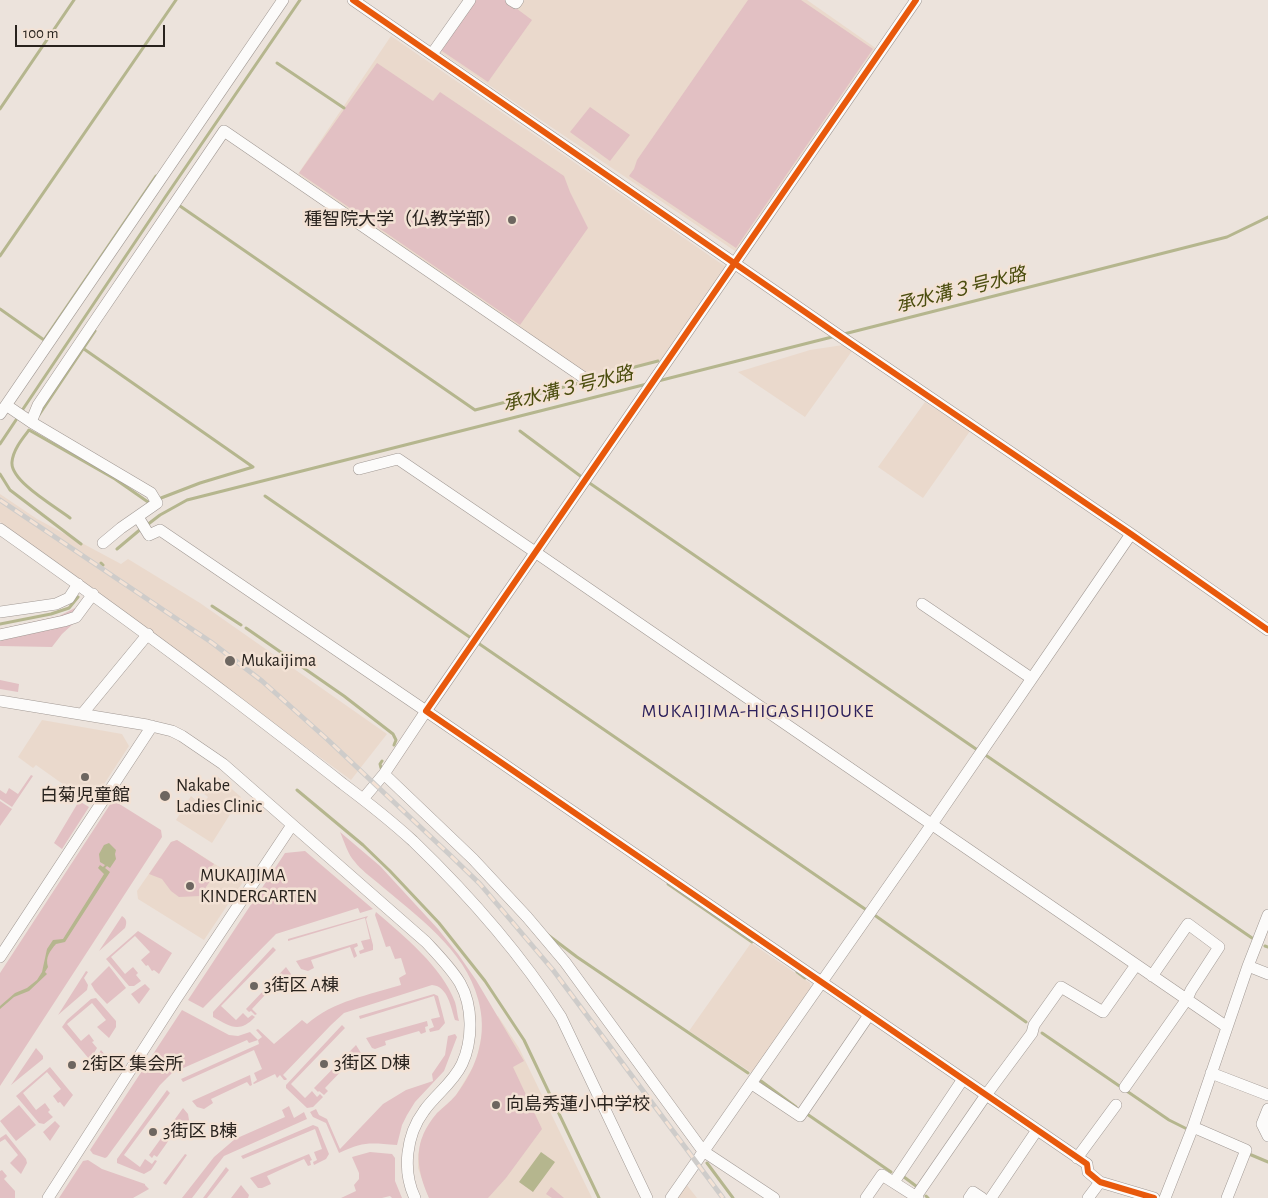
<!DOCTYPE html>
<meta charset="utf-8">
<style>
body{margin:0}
#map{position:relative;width:1268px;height:1198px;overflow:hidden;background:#ece3dc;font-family:"Alegreya Sans",sans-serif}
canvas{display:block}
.scale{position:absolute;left:15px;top:25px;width:150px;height:22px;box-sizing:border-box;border:2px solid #29231e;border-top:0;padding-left:6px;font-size:15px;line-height:18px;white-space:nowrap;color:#29231e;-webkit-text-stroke:4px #f3e2d5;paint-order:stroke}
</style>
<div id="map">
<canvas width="1268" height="1198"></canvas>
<div class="scale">100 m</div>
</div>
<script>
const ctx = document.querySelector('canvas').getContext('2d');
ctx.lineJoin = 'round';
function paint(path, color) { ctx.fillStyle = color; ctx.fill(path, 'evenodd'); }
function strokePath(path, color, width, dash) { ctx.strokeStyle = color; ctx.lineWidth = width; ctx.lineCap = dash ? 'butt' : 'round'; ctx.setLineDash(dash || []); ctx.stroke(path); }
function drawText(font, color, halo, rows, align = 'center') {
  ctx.font = font + ' "Alegreya Sans","Noto Sans JP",sans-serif'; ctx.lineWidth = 5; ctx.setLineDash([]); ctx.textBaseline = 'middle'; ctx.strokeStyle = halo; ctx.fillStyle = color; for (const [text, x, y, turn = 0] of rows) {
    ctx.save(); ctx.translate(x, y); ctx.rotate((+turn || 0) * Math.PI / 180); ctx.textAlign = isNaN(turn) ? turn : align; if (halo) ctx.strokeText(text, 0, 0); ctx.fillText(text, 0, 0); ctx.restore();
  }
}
paint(new Path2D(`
 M472 0H807L877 49 737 250 735 251 440 52Z
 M391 36 726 267 663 360 593 379 298 174Z
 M843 345 852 351 805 417 738 372 810 350Z
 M925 402 970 431 923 498 878 467Z
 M0 494 37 519 121 564 128 559 200 603 387 734 351 780 0 522Z
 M42 720 122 734 129 746 91 804 36 765 33 768 18 757Z
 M218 777 241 797 212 843 176 820 191 796 202 805 208 797 204 794Z
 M177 840 243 882 204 940 138 899 137 891 171 842Z
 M751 943 810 983 811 988 752 1073 689 1031Z
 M498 1016 519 1048 592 1198H429L418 1168V1155L421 1140 437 1114 455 1097 476 1062 482 1034V1024Z
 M686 1184 697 1198H677Z`), '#ead9cc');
paint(new Path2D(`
 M474 0H505L532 20 488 82 442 51 441 47Z
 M748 0H801L873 49 736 248 629 176 634 169 637 160Z
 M377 63 433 101 440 92 564 176 570 192 588 228 520 325 299 173Z
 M590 107 630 135 610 161 570 132Z
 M75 608 85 613 62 634 52 647 0 646V629L59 616Z
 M0 680 19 684 18 692 0 689Z
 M31 775 33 776 12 807 0 799V790L6 794 9 788 18 794Z
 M113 800 161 830 162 837 0 1086V973Z
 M0 801 12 809 0 826Z
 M79 801 89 807 62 849 54 843Z
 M340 832 380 866 438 929 458 954 476 980 524 1061 513 1067 542 1129 506 1178 488 1198H429C415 1166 413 1141 437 1113 443 1107 450 1102 456 1095 478 1066 488 1034 478 999 465 949 415 915 378 883 370 876 361 870 355 862 348 855 344 841 340 832Z
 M177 840 214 864 207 871 210 881 200 896 179 897 171 891 162 879 149 874 171 842Z
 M305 851 373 909 360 913 358 908 276 934 203 1008 188 1000 285 853Z
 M376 912C404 936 442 967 455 1002 457 1008 457 1015 459 1021L455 1020C451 1008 448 986 432 985L344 1013 331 1025 283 1075 287 1079 286 1080H284L280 1075 277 1078 275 1074 254 1084 253 1083 257 1080 254 1073 262 1069 254 1050 183 1082 181 1079 259 1044 258 1040 249 1043 247 1040 172 1073 160 1085 107 1157 105 1158 93 1154 90 1150 182 1010 229 1035 238 1036 250 1032 258 1040 262 1037 256 1030 258 1029 274 1044 302 1020 307 1024C333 1001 369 995 401 985L399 978 406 974 401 958 395 959 390 946 386 947 375 915Z
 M122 916C127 919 127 923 125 928L99 951Z
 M368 916 366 919 373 945V950L360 954 359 951 364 949 361 941 370 939 365 918 288 941V939Z
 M138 931 172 953 159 974 154 970 152 971 148 965 146 966 141 960 150 952 135 936 111 957 125 974 133 967 138 973 136 975 141 981 134 986H129L106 959Z
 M357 943 358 946 354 948 357 956 354 958 350 947 311 960 314 968 308 971 301 969 296 961Z
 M273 947 276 950 221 1006 236 1020 243 1013 248 1018 252 1015 255 1017C239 1034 230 1026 213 1017V1012Z
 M109 966 126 988 107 1004 95 991 91 984Z
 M286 967 291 974 290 981 284 986 278 981 252 1009 257 1014 255 1015 251 1011 249 1012 246 1009Z
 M86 971 88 972 84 978 88 985 87 990 58 1015Z
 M145 984 150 989 139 1004 131 994Z
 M434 994 438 996 445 1023 439 1030 430 1032 429 1029 434 1027 431 1019 440 1017 434 996 360 1019 359 1016Z
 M96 998 116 1021V1027L109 1038 97 1027 106 1020 92 1003 67 1024 81 1041 89 1034 94 1041 92 1042 97 1048 90 1060 62 1027 67 1020 91 999Z
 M427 1021 428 1026 425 1027 426 1032 421 1034 419 1031 385 1041 386 1045 375 1049 372 1048 366 1038Z
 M342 1025 345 1028 291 1084 305 1098 312 1091 317 1097 320 1094 323 1097 313 1107 307 1108 286 1088V1085Z
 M455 1034 457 1037 444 1071 415 1102 407 1115 402 1125 397 1145C370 1143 364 1141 339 1153L326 1123 313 1117 310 1112 316 1109 319 1115 327 1119 340 1149 383 1104 406 1090 433 1081 432 1074 445 1055 448 1036Z
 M356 1045 361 1053 360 1059 353 1064 350 1062 325 1088 328 1091 324 1095 319 1091 318 1092 314 1088Z
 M36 1048 43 1056V1059L11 1085Z
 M101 1050 106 1056 97 1068 93 1063Z
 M50 1067 73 1095 64 1107 60 1102 58 1103 53 1096 61 1089 47 1072 23 1093 36 1110 45 1103 50 1110 48 1112 53 1117 44 1124 39 1123 16 1096Z
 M250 1075 252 1085 250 1086 247 1082 211 1099 213 1103 204 1109 197 1107 192 1101Z
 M167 1090 170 1093 124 1155 140 1167 145 1159 152 1164 155 1160 157 1161 151 1170 144 1174 117 1163V1159Z
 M19 1105 36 1125 16 1141 0 1121Z
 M289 1106 294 1118 304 1112 307 1119 224 1156 192 1198H182L214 1157 235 1139 285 1117 282 1110Z
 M183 1108 188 1114 189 1120 185 1126 181 1123 157 1157 154 1155 152 1158 149 1155Z
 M55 1121 60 1126 50 1141 43 1132Z
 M313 1125 318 1127 329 1154 326 1159 314 1165 313 1162 317 1160 314 1152 322 1149 315 1129 243 1159 241 1156Z
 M6 1134 26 1159 27 1163 21 1174 10 1163 18 1155 5 1139 0 1142V1138Z
 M370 1152 392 1154 395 1158V1181L402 1198H392L390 1196 382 1198H341L356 1191 354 1185 359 1179V1173L352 1157Z
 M185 1154 187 1155 166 1185 163 1183Z
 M309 1154 312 1160 310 1161 311 1165 308 1166 304 1159 267 1176 271 1184 262 1188H258L250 1178Z
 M88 1160 102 1169 145 1184V1185L149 1189 133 1198H59L83 1161Z
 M226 1167 229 1170 207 1198H203Z
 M2 1170 7 1176 4 1179 15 1191V1198H0V1171Z
 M241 1185 249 1195 248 1198H231Z
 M551 1187 564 1198H552L546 1194Z`), '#e2c0c3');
paint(new Path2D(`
 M109 843 116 850 115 854 116 859 110 868 107 866 105 868 110 872 65 942 56 944C50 951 45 957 48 967L45 972 47 974 29 991 14 997 0 1009V1006L15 993 27 988 37 980 42 972 47 949 53 940 63 939 104 874 98 868 100 865 103 867 105 865 100 862 99 854 104 845Z
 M541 1152 555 1162 533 1192 519 1182Z`), '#b5b68e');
strokePath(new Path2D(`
 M277 63 344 108
 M0 109 74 0
 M180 206 475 410 583 382
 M0 256 176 0
 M0 309 44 340 156 176
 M844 334 1227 237 1268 217
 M84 349 253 467 200 483 161 498
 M627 369 658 361
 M593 378 619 371
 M658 381 836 336
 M21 412 166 196 300 0
 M39 415 95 331
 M520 431 583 478
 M0 444 18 417
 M0 474 10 490 81 544
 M588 482 976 749
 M265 496 471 638
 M70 518C56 507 10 481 12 462 13 450 22 439 29 430L115 479 148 502
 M147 525 160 515 187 500 647 384
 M117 549 142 528
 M101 563 103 565
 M212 606 241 625
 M0 624 51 614 69 608 78 597
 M246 628 344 696 393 734 396 740 394 745
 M478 643 865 909
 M984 754 1252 938
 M381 768 380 764 382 761
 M297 790 363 845 390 871 439 923 485 981 524 1040 599 1198
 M668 884 752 942
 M873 914 1026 1022
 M548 935 577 957 748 1073
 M1265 946 1268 947
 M797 972 805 978
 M1042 1033 1169 1120 1185 1128
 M761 1081 796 1107
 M807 1114 891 1172
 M1249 1154 1268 1162
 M707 1163 733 1198
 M904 1177 916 1186
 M926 1196 928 1198`), '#b5b68e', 3);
const minor = new Path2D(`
 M353 0 847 341 1131 534 1268 630
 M511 0 516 3 518 0
 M916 0 426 711 1087 1164 1088 1172 1100 1182 1154 1198
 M432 54 470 0
 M6 405 31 422 151 493 157 503 121 528 103 543
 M0 414 283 0
 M31 422 38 405 92 325 224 131 593 384
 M359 469 398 459 535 552 1227 1027
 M138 517 149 535 160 530 426 711 384 774 363 799
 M0 529C82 587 162 645 241 705 275 731 309 757 343 784 367 802 391 821 413 841 468 894 520 953 561 1017L647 1198
 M922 604 1031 678
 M0 612 56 604 69 598 78 584
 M0 635 64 621 76 617 93 594
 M0 701 147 725 172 731 182 736 223 764 426 942C438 955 451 968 460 983 473 1006 473 1040 462 1064 453 1083 435 1095 424 1111 406 1135 402 1171 415 1198
 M83 713 148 634
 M384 774 473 859 527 917 565 962 703 1151 774 1198
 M0 957 152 726
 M1248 966 1268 974
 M1211 1073 1268 1095
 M752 1084 800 1116 869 1015
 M1125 1087 1187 999 1191 990 1219 947 1188 924 1152 976
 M1268 1109 1262 1124 1268 1136
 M1193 1127 1246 1150 1227 1198
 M1077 1158 1116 1105
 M894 1182 963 1079
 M48 1198 176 999 292 825
 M671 1198 932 824 1131 534
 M866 1198 882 1175 918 1198
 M915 1198 986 1095 1032 1033 1034 1025 1061 987 1103 1012 1136 965
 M969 1198 973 1192 982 1198
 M991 1198 1037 1130
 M1088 1198 1100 1182
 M1165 1198 1193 1127 1248 966 1268 915`);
strokePath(minor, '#a19994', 12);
strokePath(minor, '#fcfbfa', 11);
const rail = new Path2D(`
 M0 500 211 642 262 681 328 740 450 855 480 884 553 970 723 1198`);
strokePath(rail, '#ceccca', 5);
strokePath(rail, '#f3e2d5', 3, [9]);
strokePath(new Path2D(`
 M353 0 847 341 1131 534 1268 630
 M916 0 426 711 1087 1164 1088 1172 1100 1182 1154 1198`), '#e8590c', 6);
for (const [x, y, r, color] of [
 [512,220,5,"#6d6660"],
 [230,661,6,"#6d6660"],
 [85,777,5,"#6d6660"],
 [165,796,6,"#6d6660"],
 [190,886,5,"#6d6660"],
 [254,986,5,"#6d6660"],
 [324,1064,5,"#6d6660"],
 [72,1065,5,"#6d6660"],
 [496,1105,5,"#6d6660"],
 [153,1132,5,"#6d6660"]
]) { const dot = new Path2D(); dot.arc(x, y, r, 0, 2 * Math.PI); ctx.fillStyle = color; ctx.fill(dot); strokePath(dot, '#f3e2d5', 2); }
drawText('18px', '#29231e', '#f3e2d5', [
 ["種智院大学（仏教学部）",502,220,"right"],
 ["Mukaijima",241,661],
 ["Nakabe",176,786],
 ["Ladies Clinic",176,807],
 ["白菊児童館",85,796,"center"],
 ["MUKAIJIMA",200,876],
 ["KINDERGARTEN",200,897],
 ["3街区 A棟",264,986],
 ["3街区 D棟",334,1064],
 ["2街区 集会所",82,1065],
 ["向島秀蓮小中学校",506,1105],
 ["3街区 B棟",163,1132]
], 'left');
drawText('italic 19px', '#4b4d0e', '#f3e2d5', [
 ["承水溝３号水路",961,290,-14],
 ["承水溝３号水路",568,389,-14]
]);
ctx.letterSpacing = '1px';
drawText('19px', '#2d215c', '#f3e2d5', [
 ["MUKAIJIMA-HIGASHIJOUKE",758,711]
]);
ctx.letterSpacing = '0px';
</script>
